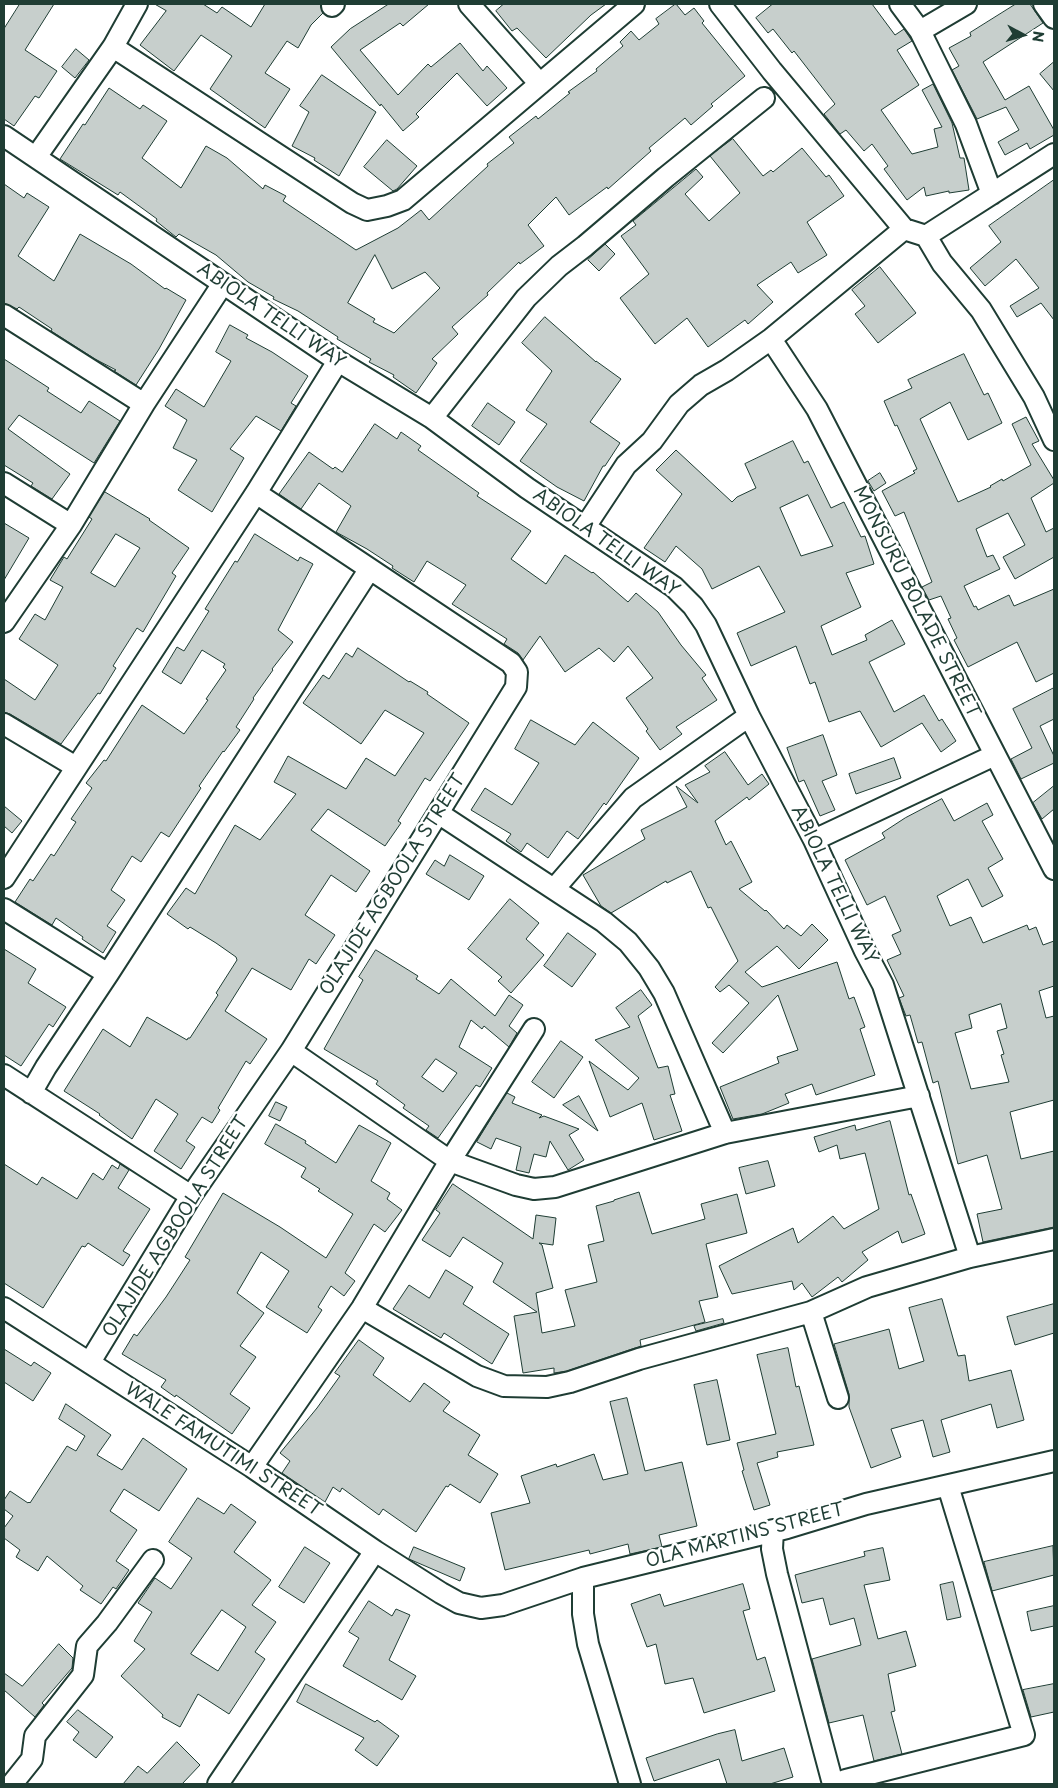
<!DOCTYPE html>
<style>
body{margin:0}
#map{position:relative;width:1058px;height:1788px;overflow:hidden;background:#fff;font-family:"Playpen Sans",sans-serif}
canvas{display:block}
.frame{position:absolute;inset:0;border:5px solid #1f3d34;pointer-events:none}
.north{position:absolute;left:998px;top:10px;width:50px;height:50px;-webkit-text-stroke:4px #fff;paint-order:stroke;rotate:96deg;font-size:14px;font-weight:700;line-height:20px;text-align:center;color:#1f3d34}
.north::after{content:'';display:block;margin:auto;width:18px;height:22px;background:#1f3d34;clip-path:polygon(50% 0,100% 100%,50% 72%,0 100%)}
</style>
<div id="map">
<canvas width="1058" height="1788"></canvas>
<div class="frame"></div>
<div class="north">N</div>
</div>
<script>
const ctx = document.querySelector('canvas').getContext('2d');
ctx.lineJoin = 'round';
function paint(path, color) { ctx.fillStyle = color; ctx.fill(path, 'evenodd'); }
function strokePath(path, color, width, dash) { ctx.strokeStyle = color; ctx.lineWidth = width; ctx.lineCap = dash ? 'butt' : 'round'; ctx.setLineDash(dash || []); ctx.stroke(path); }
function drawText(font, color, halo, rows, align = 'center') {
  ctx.font = font + ' "Playpen Sans",sans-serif'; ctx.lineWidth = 5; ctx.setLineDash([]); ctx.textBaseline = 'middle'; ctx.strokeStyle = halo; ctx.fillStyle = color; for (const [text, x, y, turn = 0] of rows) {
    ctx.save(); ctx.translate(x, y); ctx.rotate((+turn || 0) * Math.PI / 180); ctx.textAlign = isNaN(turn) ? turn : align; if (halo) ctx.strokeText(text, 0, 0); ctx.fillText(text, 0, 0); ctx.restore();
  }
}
const building = new Path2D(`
 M20 4H54L25 50 57 71 39 98 35 96 14 126 4 119V29Z
 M155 4H203L217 13 222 7 251 27 265 4H320L323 13 311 25 298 48 287 41 265 73 290 89 265 128 210 89 232 56 201 35 174 71 140 45 166 11Z
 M389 4H429L403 26 400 23 360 50 398 95 428 64 431 67 460 43 483 71 487 66 507 88 487 106 457 73 416 114 419 117 403 131 381 104 380 106 331 47 350 29Z
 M504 4H606L591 15 546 58 517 28 512 31 496 11Z
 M676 4 685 15 694 8 704 21 702 23 745 76 711 104 713 106 691 125 685 118 649 148 651 151 608 189 607 187 569 215 556 197 528 225 544 246 520 264 519 262 487 293 488 295 452 327 458 334 432 359 437 363 416 393 393 377 394 375 369 362 371 359 337 339 338 337 298 311 273 299 274 297 248 282 216 255 179 234 176 237 156 221 157 219 120 192 118 195 60 159 83 124 85 125 109 88 140 109 143 105 167 121 142 158 181 188 206 146 227 158 263 189 265 185 286 196 283 201 356 250 398 228 421 210 429 220 488 166 487 164 514 143 509 137 536 116 538 119 570 93 568 92 597 71 596 69 623 46 620 42 631 31 639 40 659 24 656 19ZM375 255 392 289 425 272 440 288 394 333 373 322 375 319 348 303Z
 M773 4H872L895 35 904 29 912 41 897 50 919 85 881 110 912 154 938 147 934 129 942 127 922 90 933 84 952 123 960 158H964L969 190 949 193V191L926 196 924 187 907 200 884 169 888 166 872 144 864 151 846 130 840 134 824 114 835 104 794 51 792 53 773 29 768 33 756 18Z
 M1016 4H1030L1043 23 983 62 1005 100 1029 86 1054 130V135L1030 149 1027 143 1005 155 998 142 1019 130 1006 107 977 119 952 70 959 66 949 48 971 36 970 33Z
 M76 49 89 60 75 78 62 67Z
 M1054 62V91L1040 74Z
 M322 75 376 112 339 176 314 160 315 158 292 146 309 112 300 106Z
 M733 139 763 176 771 170 773 172 802 148 826 177 829 175 844 196 807 222 827 255 798 273 791 262 757 285 773 302 748 324 745 320 708 347 687 318 655 344 620 298 649 274 621 236 636 225 633 221 696 169 703 177 685 194 709 221 740 193 710 156Z
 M387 140 417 166 397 189 393 191 364 167Z
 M1054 180V320L1041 303 1017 317 1010 306 1039 288 1016 259 985 286 970 268 1001 242 989 226Z
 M4 184 24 198 27 193 49 207 18 256 54 281 80 234 131 264 165 289 166 288 186 300 159 349 136 385 114 371 116 370 95 359 51 331 52 329 19 307 17 309 4 303Z
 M605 244 615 254 599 271 588 260Z
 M880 267 916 313 878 343 855 314 865 306 852 290Z
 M545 317 596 362V361L621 379 590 422 620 443 605 466H603L584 501 557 487 520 461 547 424 526 410 552 371 522 343Z
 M230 325 248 335 246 338 272 352 308 376 291 403 296 406 281 431 256 416 230 449 244 458 212 512 178 490 197 460 173 448 187 420 165 406 176 389 204 407 231 361 216 352Z
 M964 354 984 395 988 393 1002 423 968 440 950 402 920 419 958 502 991 487 990 486 1002 479 1003 481 1031 465 1012 424 1026 417 1039 441 1032 444 1054 480V483L1031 498 1046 532 1054 528V557L1015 579 1003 557 1025 545 1008 513 976 529 987 557 993 555 1000 569 964 586 974 607 976 606 978 610 1009 595 1014 606 1054 589V673L1036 682 1017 642 968 667 954 640 957 638 948 619 951 618 941 596 929 600 922 587 932 582 904 512 895 516 882 491 915 473 913 471 917 469 897 425 895 426 884 401 912 388 908 380Z
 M4 359 49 388 47 391 81 413 89 401 120 421 94 463 19 415 8 429 70 474 52 499 31 486 33 483 4 465Z
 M488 403 515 422 499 445 472 426Z
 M375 424 397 439 401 432 421 446 418 450 479 493 477 496 531 531 511 559 546 584 565 555 592 573 593 572 628 602 636 593 658 612 681 645 706 675 702 678 717 700 676 727 682 734 660 750 646 731 648 729 626 698 653 678 628 646 614 662 599 648 565 672 540 636 523 660 518 653 504 644 507 639 452 604 466 585 427 561 414 582 392 568 393 566 367 549 336 532 351 506 319 483 301 509 279 494 309 452 333 469 335 467 342 472Z
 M793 441 804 463 808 461 831 508 844 502 861 537 865 536 874 564 846 573 861 607 821 626 832 655 867 640 865 635 892 620 905 644 869 662 894 712 924 695 939 721 942 719 956 741 941 752 922 723 881 747 860 711 829 722 815 682 810 684 796 646 751 666 737 633 785 612 759 566 712 589 702 569 676 546 665 562 644 548 682 494 656 470 676 450 732 502 737 497 756 488 745 464ZM808 495 833 546 801 556 780 508Z
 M880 473 886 483 874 491 868 481Z
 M105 492 150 519 149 520 189 548 172 573 176 576 143 632 137 628 113 666 116 668 100 694 98 693 61 744 10 714 4 712V679L35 700 58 665 19 639 35 614 45 620 63 587 50 580 64 557 67 559 92 519 89 517ZM116 534 140 548 115 587 91 573Z
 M4 523 29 538 4 580Z
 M255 534 298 561 300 557 313 564 278 630 293 642 272 669 273 670 253 698 254 699 236 727 240 730 224 752 223 751 199 786 201 788 169 837 161 832 141 862 132 856 111 890 125 900 107 926 116 932 103 953 82 939 83 937 56 918 52 925 15 902 30 879 33 881 51 854 54 856 76 822 71 819 92 788 86 783 104 760 106 761 142 705 184 734 208 700 206 699 226 670 223 667 225 664 202 650 181 684 162 672 177 647 184 651 209 611 205 609 235 561 237 562Z
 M358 648 409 682 410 681 428 692 427 694 469 723 430 781 425 778 398 821 401 823 385 846 328 809 311 830 370 871 356 892 331 875 305 915 335 935 316 964 309 959 291 990 252 968 225 1011 267 1039 250 1064 246 1061 218 1108 220 1110 212 1123 202 1117 186 1141 195 1147 181 1169 154 1151 178 1114 156 1099 132 1139 99 1115 100 1114 64 1091 103 1029 130 1047 147 1017 187 1040 188 1038H190L218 995 216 993 237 960 236 957 216 943 190 927 188 929 167 914 186 888 195 894 235 825 260 840 296 794 274 782 288 756 346 789 366 758 395 776 424 733 385 710 361 744 303 703 323 675 329 679 346 653 352 657Z
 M1054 688V719L1040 726 1054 756V763L1021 779 1011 759 1032 748 1013 709Z
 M531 720 575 745 593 722 639 758 606 805 604 803 578 839 567 831 548 858 527 843 521 852 506 841 511 834 471 810 485 788 512 805 539 763 515 749Z
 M823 735 837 775 822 781 835 810 820 816 804 780 799 782 787 748Z
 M725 752 748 785 762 774 769 784 749 800 747 797 715 821 726 845 731 841 752 882 739 889 765 911 766 910 784 929 787 925 801 936 812 924 828 940 799 969 777 946 745 972 762 987 837 962 849 999 854 997 865 1027 860 1029 875 1075 816 1095 812 1084 785 1094 789 1103 762 1114 733 1119 720 1087 779 1063 777 1057 798 1050 778 995 723 1053 712 1043 749 1003 729 985 720 992 715 987 738 961 711 907 708 908 691 871 667 883 666 881 611 913 601 906 583 875 645 839 641 830 687 807 676 786 698 803 685 785 710 772 705 766Z
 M894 758 901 778 856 794 849 774Z
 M1054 786V809L1042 819 1033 803Z
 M942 799 954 821 987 803 993 815 982 821 1003 859 988 868 1003 896 982 907 968 879 937 896 950 926 971 917 983 943 1027 925 1029 930 1036 927 1043 945 1054 941V986L1039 991 1046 1018 1054 1016V1100L1010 1112 1021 1159 1054 1151V1227L983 1242 977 1214 1002 1209 987 1155 958 1164 938 1081 933 1083 922 1042 918 1043 910 1015 906 1016 899 998 904 996 887 960 901 954 892 935 901 931 885 896 867 905 845 860 885 838 882 833 905 818ZM1001 1004 1007 1028 997 1031 1004 1054 1001 1055 1009 1082 971 1089 955 1033 972 1028 969 1015Z
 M4 806 22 821 12 833 4 826Z
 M450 855 484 876 469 900 426 874 435 860 444 866Z
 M510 899 539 923 526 939 544 955 511 993 498 981 502 977 468 949Z
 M568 933 596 954 572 987 544 966Z
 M4 949 36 969 28 983 66 1007 53 1027 49 1024 21 1066 4 1055Z
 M376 950 418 976 416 979 439 994 451 979 495 1016 509 995 523 1005 509 1026 517 1033 509 1047 484 1026 482 1029 471 1020 459 1047 492 1068 480 1087 476 1085 438 1138 426 1130 429 1126 403 1108 405 1105 376 1084 378 1081 324 1049 363 980 359 977ZM436 1059 457 1073 443 1092 422 1077Z
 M641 990 652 1005 638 1016 658 1068 668 1066 675 1094 670 1095 682 1131 654 1140 642 1103 610 1117 589 1061 628 1090 639 1078 595 1040 630 1027 616 1008Z
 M561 1041 583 1057 554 1098 532 1082Z
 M507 1093 515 1097 512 1103 542 1115 539 1118 544 1116 579 1129 569 1135 584 1160 568 1170 550 1141 546 1157 534 1154 529 1173 516 1170 521 1147 496 1138 491 1149 477 1142Z
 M579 1096 598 1131 563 1105Z
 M276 1102 287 1107 280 1121 269 1116Z
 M890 1121 909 1195 911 1194 925 1234 902 1243 898 1231 862 1252 868 1260 842 1282 838 1277 812 1297 802 1283 794 1290 792 1281 732 1294 719 1266 793 1228 798 1243 833 1216 844 1229 879 1209 865 1153 840 1159 837 1145 819 1152 814 1137 855 1125 856 1130Z
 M276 1124 306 1141 305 1143 336 1163 359 1125 391 1143 371 1181 390 1193 387 1199 402 1210 385 1232 374 1224 345 1273 355 1281 344 1296 331 1286 318 1307 322 1310 307 1333 266 1307 289 1271 261 1252 237 1293 264 1313 240 1346 256 1357 230 1394 250 1408 232 1434 176 1395 175 1397 161 1387 166 1380 122 1354 134 1334 137 1336 166 1297 190 1260 185 1257 223 1193 280 1227 326 1258 353 1214 318 1191 320 1189 301 1177 306 1168 265 1144Z
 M768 1161 775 1186 746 1194 739 1168Z
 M4 1164 37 1185 42 1177 77 1199 93 1173 103 1180 112 1165 118 1169 120 1164 129 1170 118 1188 150 1209 123 1251 130 1255 123 1266 88 1243 85 1247 82 1246 43 1308 4 1283Z
 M453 1184 533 1239 536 1215 556 1218 553 1245 539 1243 542 1245 553 1288 536 1293 542 1333 575 1326 565 1290 597 1282 588 1245 604 1241 596 1206 614 1201V1200L639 1192 652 1234 705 1219 701 1204 737 1194 747 1233 706 1244 718 1297 699 1301 705 1322 640 1340 641 1346 567 1371 554 1373V1368L523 1373 514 1316 537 1312 493 1282 503 1263 463 1237 450 1257 422 1240 440 1213 436 1210Z
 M446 1270 473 1287 463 1304 509 1334 492 1364 444 1333 441 1338 393 1309 409 1285 429 1298Z
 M942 1299 958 1356 965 1355 969 1381 1011 1370 1024 1420 997 1428 991 1404 941 1420 950 1452 933 1457 923 1420 891 1429 901 1457 871 1468 849 1407V1394L834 1344 889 1329 899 1369 924 1361 909 1308Z
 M1054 1304V1333L1015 1345 1007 1317Z
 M723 1319 724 1323 696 1331 694 1326Z
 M359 1340 384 1358 373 1375 410 1402 424 1383 450 1402 443 1411 480 1435 468 1455 498 1474 480 1503 450 1484 448 1487 446 1486 416 1532 383 1509 379 1515 342 1488 340 1492 333 1487 325 1502 282 1473 290 1461 280 1453 317 1408 340 1376 335 1373Z
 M788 1348 796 1387 799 1386 814 1445 777 1452 778 1457 757 1463 770 1505 754 1510 742 1471 744 1470 737 1443 776 1434 757 1355Z
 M4 1349 31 1366 34 1362 51 1373 33 1401 4 1382Z
 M717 1380 730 1440 707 1445 694 1385Z
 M627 1398 645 1471 682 1462 697 1526 659 1535 662 1547 630 1554 628 1544 590 1554 589 1550 505 1570 491 1513 530 1503 521 1476 556 1464 557 1467 594 1454 603 1480 628 1474 610 1402Z
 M66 1404 111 1435 97 1455 122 1470 143 1438 187 1469 159 1511 124 1489 110 1511 137 1530 116 1561 129 1570 116 1589 113 1587 101 1604 80 1590 83 1586 47 1556 38 1571 16 1557 20 1550 4 1538V1528L13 1516 4 1509V1500L10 1491 28 1503 29 1502 30 1503 67 1446 76 1451 85 1436 59 1419Z
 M198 1498 224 1514 231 1504 256 1522 234 1552 271 1580 252 1605 276 1622 255 1652 265 1659 229 1714 198 1694 180 1727 162 1717 163 1715 121 1676 145 1649 134 1641 152 1612 138 1603 155 1578 171 1589 192 1558 169 1542ZM222 1610 246 1627 218 1671 191 1654Z
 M1053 1546 1054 1575 992 1591 984 1562Z
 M305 1547 330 1563 304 1603 279 1587Z
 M414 1547 465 1568 460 1581 409 1559Z
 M883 1548 890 1580 864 1585 878 1639 906 1631 916 1666 888 1674 895 1711 891 1712 902 1754 874 1761 863 1715 829 1723 812 1659 861 1645 854 1618 830 1625 823 1598 802 1603 795 1575 865 1556 864 1552Z
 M953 1582 961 1617 947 1620 940 1585Z
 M743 1584 750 1609 743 1611 757 1660 765 1657 775 1691 704 1713 693 1678 665 1684 656 1644 647 1647 631 1604 660 1594 664 1606Z
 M369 1601 392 1616 396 1609 410 1615 389 1660 416 1676 402 1700 343 1666 359 1638 349 1632Z
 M1054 1606V1626L1031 1631 1027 1612Z
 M59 1644 73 1658 72 1668 42 1703 44 1705 35 1717 4 1690V1673L22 1686Z
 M306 1684 375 1722 377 1720 399 1736 377 1766 355 1750 364 1738 297 1702Z
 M1054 1684V1712L1031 1717 1023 1690Z
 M78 1710 113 1737 96 1758 73 1740 79 1732 67 1722Z
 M735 1730 742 1761 784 1748 793 1777 770 1784H727L719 1759 654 1781 646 1758 717 1734Z
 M177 1742 200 1765 182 1784H123L138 1766 147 1773Z`);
paint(building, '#c7cfcc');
strokePath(building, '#1f3d34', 1);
const minor = new Path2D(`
 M469 4 540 84
 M720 4 772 71 904 229 926 236 942 263 981 310 1034 397 1054 440
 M900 4 920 31 966 124 992 194
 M1044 4 1054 18
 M332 6 334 4
 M920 31 966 4
 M113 47 352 203 367 210 387 206 403 200 634 4
 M4 136 338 361 432 418 527 488 674 587 693 606 706 625 749 716 814 840 865 951 883 985 970 1257
 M36 157 113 47 137 4
 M926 236 1054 154
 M4 315 144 404
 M771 339 817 409 1054 869
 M432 418 526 298 559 266 585 246 666 177 764 98
 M4 483 71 525
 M585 527 626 465 652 441 679 404 701 385 727 370 771 339 904 229
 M4 622 71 525 144 404 222 285
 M4 724 76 767
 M438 813 604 922 628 942 649 968 664 993 725 1133
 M814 840 995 755
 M4 878 256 493 338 361
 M554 889 633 798 749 716
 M4 909 108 974
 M291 1051 450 1161 516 1185 534 1189 555 1187 725 1133 919 1096
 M4 1075 191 1196
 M31 1093 46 1067 108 974 369 570
 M4 1308 252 1467 375 1551 441 1593 459 1603 481 1608 503 1605 583 1578 787 1528 866 1504 1054 1461
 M362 1308 477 1376 504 1386 547 1387 570 1382 639 1359 811 1312 867 1287 970 1257 1054 1239
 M811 1312 838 1398
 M90 1362 191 1196 291 1051 516 687 517 672 511 663 256 493
 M252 1467 362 1308 450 1161 534 1029
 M773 1530 772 1549 777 1574 833 1784
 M583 1578V1614L588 1644 630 1784
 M12 1784 32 1759 35 1736 83 1675 87 1646 107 1623 153 1560
 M218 1784 375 1551
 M835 1784 846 1780 1024 1735 948 1486`);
strokePath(minor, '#1f3d34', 24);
strokePath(minor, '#fff', 20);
drawText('18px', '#1f3d34', '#fff', [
 ["ABIOLA TELLI WAY",271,316,34],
 ["ABIOLA TELLI WAY",606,543,35],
 ["MONSURU BOLADE STREET",916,602,63],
 ["OLAJIDE AGBOOLA STREET",393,885,-58],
 ["ABIOLA TELLI WAY",834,885,64],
 ["OLAJIDE AGBOOLA STREET",176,1227,-58],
 ["WALE FAMUTIMI STREET",223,1450,33],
 ["OLA MARTINS STREET",745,1536,-15]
]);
</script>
